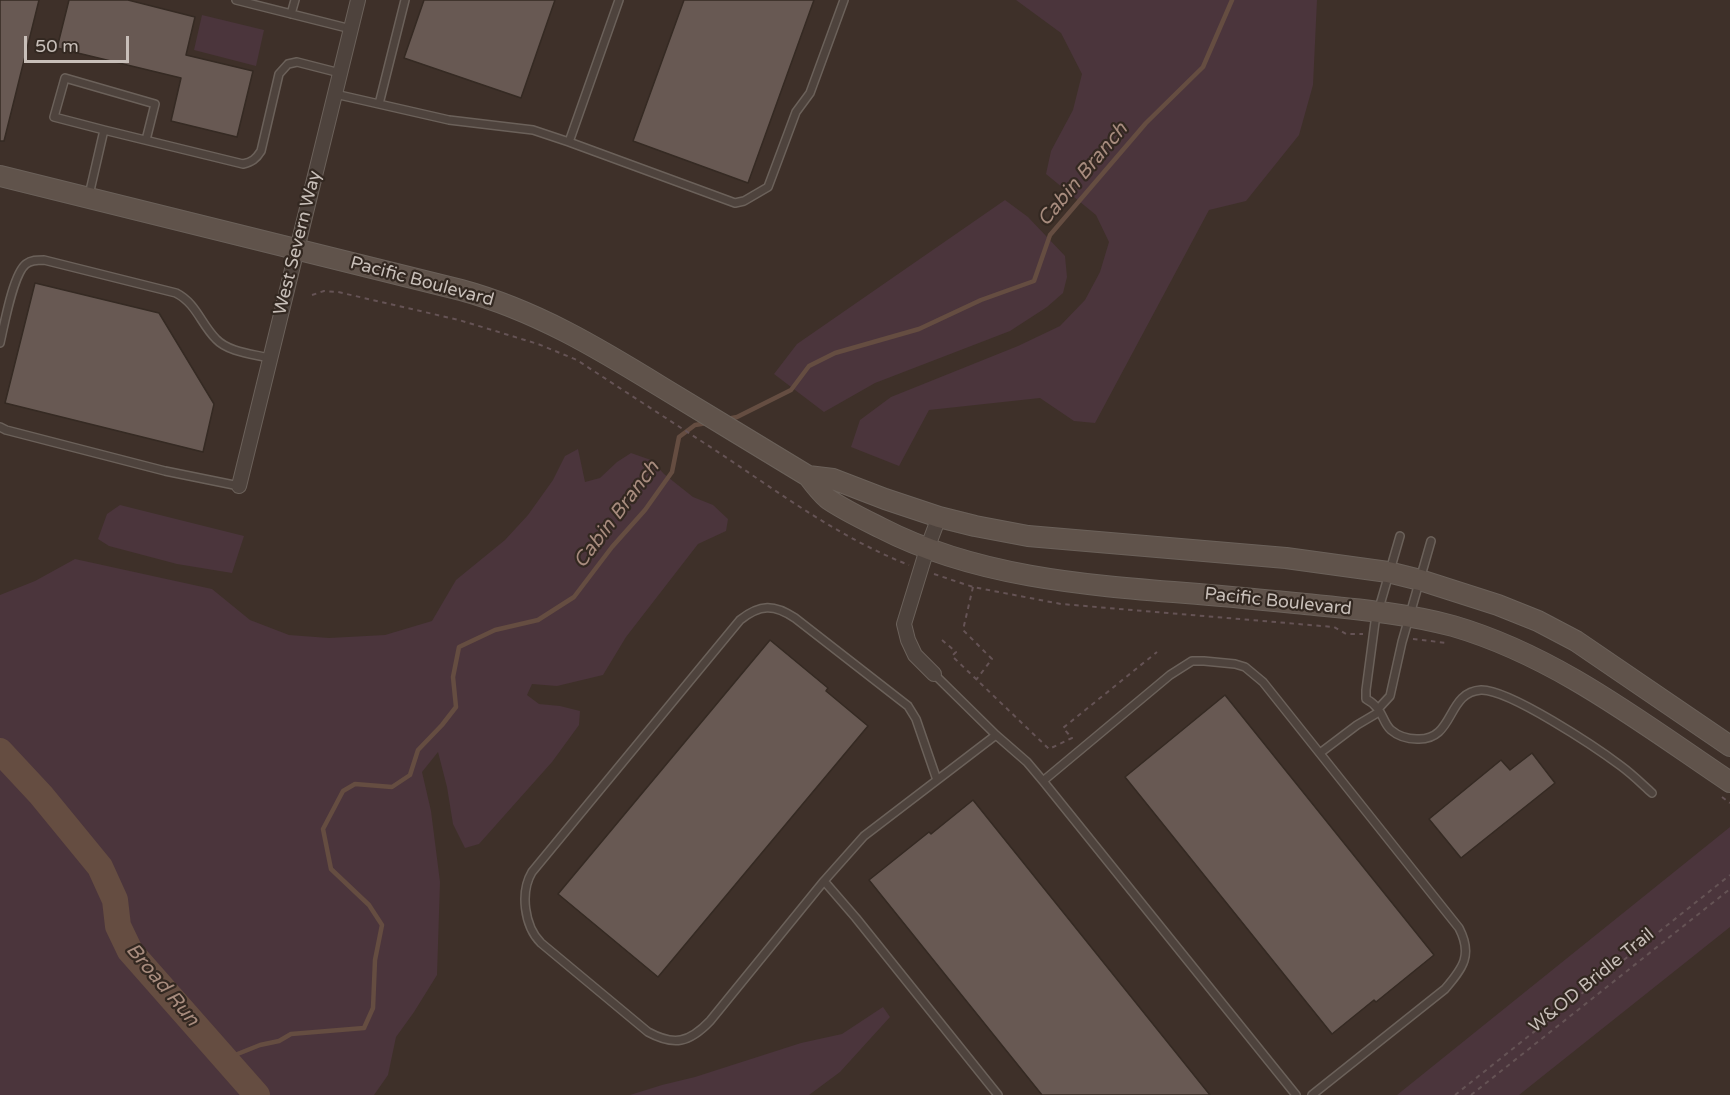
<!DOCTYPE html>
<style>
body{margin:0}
#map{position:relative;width:1730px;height:1095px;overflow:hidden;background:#3e3029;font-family:"Varela Round",sans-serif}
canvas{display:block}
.scale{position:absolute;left:24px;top:36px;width:105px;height:27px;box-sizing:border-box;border:3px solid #c8bfb9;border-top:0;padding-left:8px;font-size:18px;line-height:21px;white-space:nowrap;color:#c8bfb9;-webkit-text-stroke:4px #332821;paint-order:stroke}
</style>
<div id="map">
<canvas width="1730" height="1095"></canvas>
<div class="scale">50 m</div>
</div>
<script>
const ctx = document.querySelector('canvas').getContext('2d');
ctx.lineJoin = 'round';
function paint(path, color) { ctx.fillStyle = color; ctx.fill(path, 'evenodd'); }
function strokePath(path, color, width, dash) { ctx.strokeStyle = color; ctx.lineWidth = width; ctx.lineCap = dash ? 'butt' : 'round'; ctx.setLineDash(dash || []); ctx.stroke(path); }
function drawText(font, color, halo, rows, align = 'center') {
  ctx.font = font + ' "Varela Round",sans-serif'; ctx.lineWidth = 4.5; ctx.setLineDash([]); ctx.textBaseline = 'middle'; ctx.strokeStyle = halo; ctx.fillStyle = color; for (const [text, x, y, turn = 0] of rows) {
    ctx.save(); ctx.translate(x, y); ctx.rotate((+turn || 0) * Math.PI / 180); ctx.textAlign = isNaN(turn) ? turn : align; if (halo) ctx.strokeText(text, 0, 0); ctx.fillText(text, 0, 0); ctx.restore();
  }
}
paint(new Path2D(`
 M1016 0H1317L1313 85 1299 135 1246 201 1209 210 1095 423 1074 421 1040 398 929 410 899 466 851 447 860 420 891 397 1018 346 1060 326 1085 300 1100 272 1109 242 1096 215 1046 174 1051 151 1073 110 1082 74 1061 33Z
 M202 15 264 30 256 66 194 50Z
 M1005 200 1028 217 1065 256 1067 277 1063 293 1047 307 1010 331 875 383 824 412 774 374 797 344Z
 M578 449 585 482 600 478 617 462 631 453 651 460 664 474 693 497 713 505 728 519 726 531 698 544 626 637 603 675 557 686 532 684 527 695 539 704 560 706 580 711 579 725 552 762 479 844 465 848 453 824 447 787 438 752 422 772 431 811 440 882 437 975 414 1012 396 1037 388 1075 374 1095H0V595L35 581 75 559 212 589 250 620 289 635 329 638 385 635 432 621 456 580 505 540 528 515 553 480 565 456Z
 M120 505 244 536 232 573 177 564 109 546 98 539 107 514Z
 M1730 827V927L1519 1095H1397Z
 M883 1007 890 1017 840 1072 809 1095H630L662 1085 695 1077 801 1043 842 1034Z`), '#4b353c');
strokePath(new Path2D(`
 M727 419 737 417 791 390 809 366 835 353 919 329 981 300 1034 281 1050 235 1146 123 1203 67 1232 0
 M225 1059 260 1045 279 1041 291 1034 364 1028 373 1008 375 960 382 925 369 905 331 869 323 829 343 791 355 784 392 787 410 775 418 750 442 725 456 707 453 677 459 647 495 630 538 620 574 597 612 547 645 510 672 472 679 437 695 425 707 423`), '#654d41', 4.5);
strokePath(new Path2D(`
 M0 751 41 795 100 867 115 900 118 926 130 951 257 1095`), '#654d41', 26);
const building = new Path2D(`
 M0 0H39L4 141H0Z
 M69 0H128L195 17 186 55 253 71 237 137 171 121 181 78 57 48Z
 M424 0H555L521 98 404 58Z
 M684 0H814L748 183 633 141Z
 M35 283 159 313 214 404 203 452 5 403Z
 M770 640 828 688 826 691 868 726 658 977 558 894Z
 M1225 695 1434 955 1376 1002 1374 1000 1332 1034 1125 777Z
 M1532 753 1555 783 1461 858 1429 819 1501 760 1510 770Z
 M973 800 1210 1095H1042L869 880 929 832 931 834Z`);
paint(building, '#685953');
strokePath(building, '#352a23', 1.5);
const service = new Path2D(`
 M236 0 351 29
 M291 14 295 0
 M335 94 449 120 533 130 569 142 735 203 744 201 768 187 796 112 810 93 844 0
 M379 104 405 0
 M104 130 54 117 65 78 155 104 146 140
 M569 142 619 0
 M89 195 104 130 243 164C252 162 256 159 261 151L279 74 288 64 297 62 340 73
 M0 343C4 326 13 274 26 264 31 260 37 260 44 260L176 293C196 303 201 324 216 339 228 352 253 354 269 358
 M0 427 6 430 165 471 239 486
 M1400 536 1375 622 1366 690V699C1370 701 1374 704 1377 708 1383 714 1384 724 1391 730 1398 736 1408 739 1417 739 1455 741 1446 692 1481 690 1509 689 1597 748 1621 766 1632 774 1642 784 1652 793
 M934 674 996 735 1027 762 1043 781 1296 1095
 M1378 709 1390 696 1402 642 1431 541
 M1320 753 1357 725 1379 712
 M937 780 916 719 908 706 795 618C774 604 760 604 740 620L532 872C520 892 524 926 541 943L648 1032C674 1046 689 1043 710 1021L824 881 864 836 996 735
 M1043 781 1170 675 1192 661H1204L1235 664 1245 667 1263 682 1459 928C1473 955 1463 968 1445 989L1312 1095
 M824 881 856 918 998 1095`);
const minor = new Path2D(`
 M239 486 358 0
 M934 674 915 655 908 640 904 624 927 549 939 517`);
const secondary = new Path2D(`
 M0 176 461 290C535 310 598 348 663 388 711 417 760 447 808 476 814 484 821 493 828 499 844 510 863 519 881 528 974 576 1082 585 1186 593 1226 596 1265 600 1305 604 1355 609 1405 613 1453 626 1556 656 1642 723 1730 782
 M808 476 833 479 885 499 939 517 975 526 1028 536 1286 558 1388 572 1420 580 1498 605 1538 621 1576 641 1730 746`);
strokePath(service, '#6b615a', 10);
strokePath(minor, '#6b615a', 16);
strokePath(secondary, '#6b615a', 22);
strokePath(new Path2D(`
 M312 295 324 291 338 292 459 320 538 344 577 360C627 393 677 425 727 458 785 497 844 540 909 565
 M934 574 973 587 1061 604 1334 627 1346 634H1363
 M973 587 963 630 992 659 976 680
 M1413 639 1447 643
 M942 640 956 652 952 656 1049 749 1072 738 1063 728 1157 652
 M1722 797 1730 803
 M1455 1095 1730 875
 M1471 1095 1730 889`), '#655355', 2, [4.5, 4.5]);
strokePath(service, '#4e433d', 7);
strokePath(minor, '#4e433d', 14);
strokePath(secondary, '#60534b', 20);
drawText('18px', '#c8bfb9', '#332821', [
 ["West Severn Way",298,243,-76],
 ["Pacific Boulevard",422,282,15],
 ["Pacific Boulevard",1278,602,6],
 ["W&OD Bridle Trail",1592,981,-39]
]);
drawText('italic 20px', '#a88c7e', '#332821', [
 ["Cabin Branch",1083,175,-50],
 ["Cabin Branch",617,515,-53],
 ["Broad Run",162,985,50]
]);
</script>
